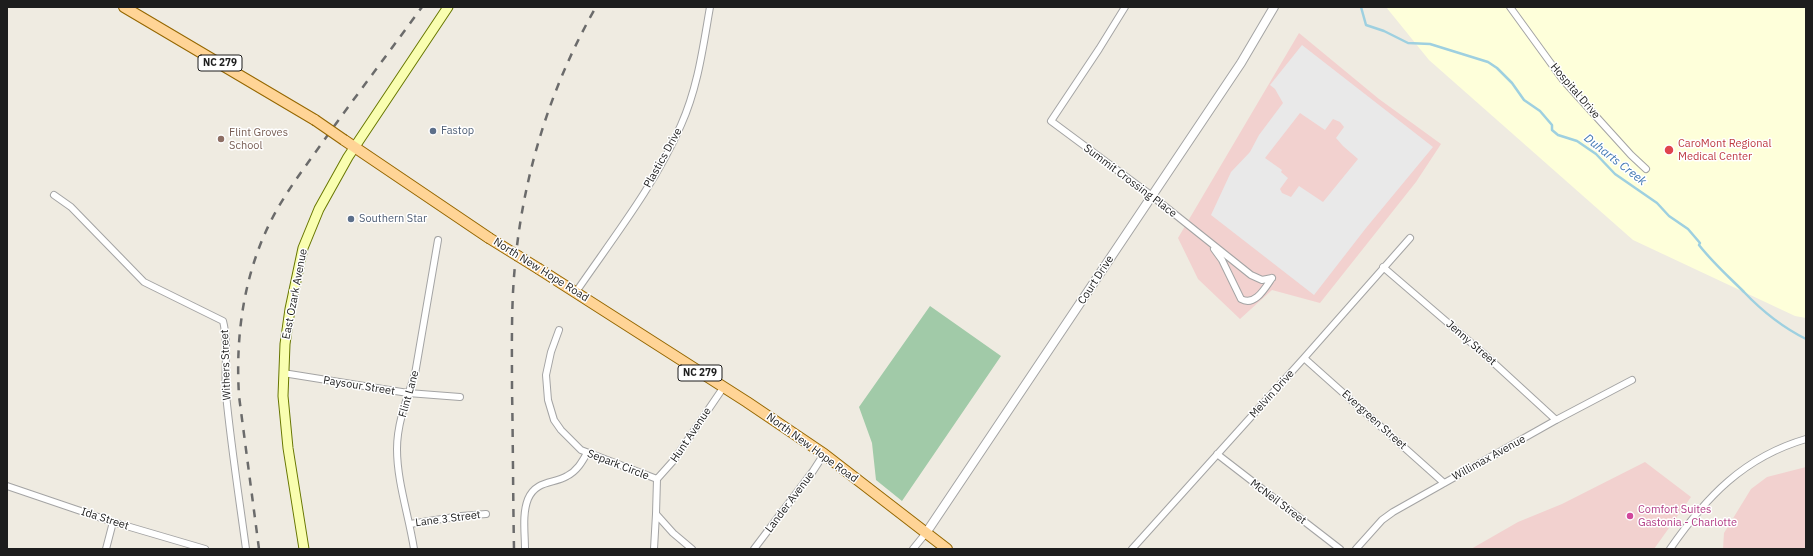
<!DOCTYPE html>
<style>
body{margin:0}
#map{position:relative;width:1813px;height:556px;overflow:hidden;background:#efebe1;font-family:"IBM Plex Sans",sans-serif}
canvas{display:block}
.frame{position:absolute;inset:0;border:8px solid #1d1d1d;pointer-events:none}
</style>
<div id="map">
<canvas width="1813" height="556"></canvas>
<div class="frame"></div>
</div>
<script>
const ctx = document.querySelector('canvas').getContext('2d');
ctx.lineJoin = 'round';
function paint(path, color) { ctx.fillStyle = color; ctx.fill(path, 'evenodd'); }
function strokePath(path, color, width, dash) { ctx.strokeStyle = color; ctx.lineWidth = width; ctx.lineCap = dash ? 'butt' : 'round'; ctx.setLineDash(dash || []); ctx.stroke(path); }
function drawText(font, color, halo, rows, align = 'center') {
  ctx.font = font + ' "IBM Plex Sans",sans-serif'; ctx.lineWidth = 3; ctx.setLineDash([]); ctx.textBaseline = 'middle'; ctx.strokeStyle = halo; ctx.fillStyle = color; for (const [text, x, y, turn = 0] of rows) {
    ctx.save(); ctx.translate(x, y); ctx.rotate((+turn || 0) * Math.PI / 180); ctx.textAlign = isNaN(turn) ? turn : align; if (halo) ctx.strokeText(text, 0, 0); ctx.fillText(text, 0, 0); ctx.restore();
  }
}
paint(new Path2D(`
 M1299 33 1379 99 1441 144 1416 182 1320 303 1272 290 1240 319 1198 279 1178 238Z
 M1645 462 1691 497 1654 549H1471L1518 522 1562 504Z
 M1806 467V549H1723L1724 533 1751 489 1767 477Z`), '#f2d1cf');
paint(new Path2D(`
 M1386 7H1806V318L1795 316 1633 240 1429 60Z`), '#feffda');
paint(new Path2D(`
 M930 306 1001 356 902 501 876 480 872 443 859 407Z`), '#a1caa8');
paint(new Path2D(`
 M1302 45 1433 147 1366 228 1314 295 1211 215 1231 172 1250 152 1259 135 1283 103 1275 89 1270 85ZM1300 113 1325 130 1333 119 1340 122 1344 127 1336 138 1343 146 1358 159 1323 202 1299 186 1291 197 1282 193 1280 189 1288 178 1281 172 1282 170 1265 158Z`), '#e9e9e9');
strokePath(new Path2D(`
 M1361 7 1366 25 1384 31 1408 43 1430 44 1488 62 1497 68 1512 83 1524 100 1540 111 1552 125V130L1558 135 1577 141 1596 154 1615 174 1657 203 1669 216 1688 229 1700 243 1699 245C1713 263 1728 276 1744 292 1762 311 1782 327 1806 339`), '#9ed0e0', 2.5);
const minor = new Path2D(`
 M1125 7 1099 49 1051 121 1152 196 1251 275 1262 280 1272 278
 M1510 7 1563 80 1631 155 1646 169
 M54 195 71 207 144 282 223 321C229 344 224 369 226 394 231 446 239 497 246 549
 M1214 249 1222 260 1241 299C1255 307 1265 288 1272 278
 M1383 267 1483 353 1556 420
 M576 292C613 238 655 185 681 125 698 87 703 47 710 7
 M559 330 551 352 546 375 548 400 554 420 561 430 581 450 657 479
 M1304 358 1444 483
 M283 373 408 393 460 397
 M1217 454 1340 549
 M657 479 674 460 723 388
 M657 479 656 514 673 533 692 549
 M7 486 113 522 205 549
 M410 524 461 516 486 514
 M106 549 113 522
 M414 549C409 516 397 482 397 449 397 423 407 398 415 374L438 240
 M525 549C525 533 522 514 528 499 536 480 554 484 567 476 577 471 582 462 587 453
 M654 549 656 514
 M754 549 813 471 824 454
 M913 549 926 533
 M1132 549 1304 358 1410 238
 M1356 549 1382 520 1393 512 1556 420 1632 380
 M1670 549C1706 497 1744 457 1806 439`);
const tertiary = new Path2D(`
 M926 533 1241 63 1274 7`);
const secondary = new Path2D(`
 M304 549 288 448 283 396 285 344 290 309 303 248 319 209 348 157 448 7`);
const primary = new Path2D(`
 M124 7 315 120
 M344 140 489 238
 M539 269 747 402 824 454 947 549`);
strokePath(minor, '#a4a4a4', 8);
strokePath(tertiary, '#a4a4a4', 10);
strokePath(secondary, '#687700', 11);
strokePath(primary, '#956700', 12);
strokePath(minor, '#fff', 6);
strokePath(tertiary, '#fff', 8);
strokePath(secondary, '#f9feb0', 9);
strokePath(primary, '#ffd496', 10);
strokePath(new Path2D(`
 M259 549 239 396C235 331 245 264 279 206 295 179 314 155 332 129 362 88 392 48 422 7
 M514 549C513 496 513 442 512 389 512 348 511 306 515 265 523 175 551 85 596 7`), '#6b6b6b', 2.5, [8, 8]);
const primaryBridge = new Path2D(`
 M315 120 344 140
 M489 238 539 269`);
strokePath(primaryBridge, '#956700', 12, []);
strokePath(primaryBridge, '#ffd496', 10);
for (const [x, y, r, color] of [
 [433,131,4,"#5c6f8a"],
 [221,139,4,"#8d6e63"],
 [1669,150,5,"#e0444e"],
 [351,219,4,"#5c6f8a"],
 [1630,516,4,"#d1479c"]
]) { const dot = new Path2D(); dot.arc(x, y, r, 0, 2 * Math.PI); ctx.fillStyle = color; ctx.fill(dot); strokePath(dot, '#fff', 1.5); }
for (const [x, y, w] of [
 [220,63,44],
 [700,373,44]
]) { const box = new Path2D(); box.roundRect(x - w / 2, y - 8, w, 16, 3); ctx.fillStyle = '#fff'; ctx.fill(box); strokePath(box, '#1d1d1d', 1); }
drawText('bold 10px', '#1d1d1d', null, [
 ["NC 279",220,63],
 ["NC 279",700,373]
]);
drawText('11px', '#1d1d1d', '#fff', [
 ["Hospital Drive",1575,91,49],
 ["Plastics Drive",663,158,-61],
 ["Summit Crossing Place",1130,181,37],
 ["North New Hope Road",541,270,32],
 ["Court Drive",1096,280,-57],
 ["East Ozark Avenue",295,294,-79],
 ["Jenny Street",1471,343,41],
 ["Withers Street",226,365,-92],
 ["Paysour Street",359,386,9],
 ["Flint Lane",409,394,-74],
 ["Melvin Drive",1272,394,-48],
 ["Evergreen Street",1374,420,42],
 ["Hunt Avenue",691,435,-56],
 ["North New Hope Road",812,448,36],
 ["Willimax Avenue",1489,458,-29],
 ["Separk Circle",618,465,21],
 ["Lander Avenue",790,502,-53],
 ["McNeil Street",1278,502,37],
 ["Ida Street",105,519,18],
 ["Lane 3 Street",448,519,-7]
]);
drawText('11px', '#4e5e75', '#fff', [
 ["Fastop",441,131],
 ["Southern Star",359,219]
], 'left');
drawText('11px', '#785e54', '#fff', [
 ["Flint Groves",229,133],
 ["School",229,146]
], 'left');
drawText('11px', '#be3a42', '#fff', [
 ["CaroMont Regional",1678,144],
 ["Medical Center",1678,157]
], 'left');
drawText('11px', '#b23c85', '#fff', [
 ["Comfort Suites",1638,510],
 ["Gastonia - Charlotte",1638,523]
], 'left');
drawText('italic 12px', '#4278b3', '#fff', [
 ["Duharts Creek",1615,160,38]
]);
</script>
